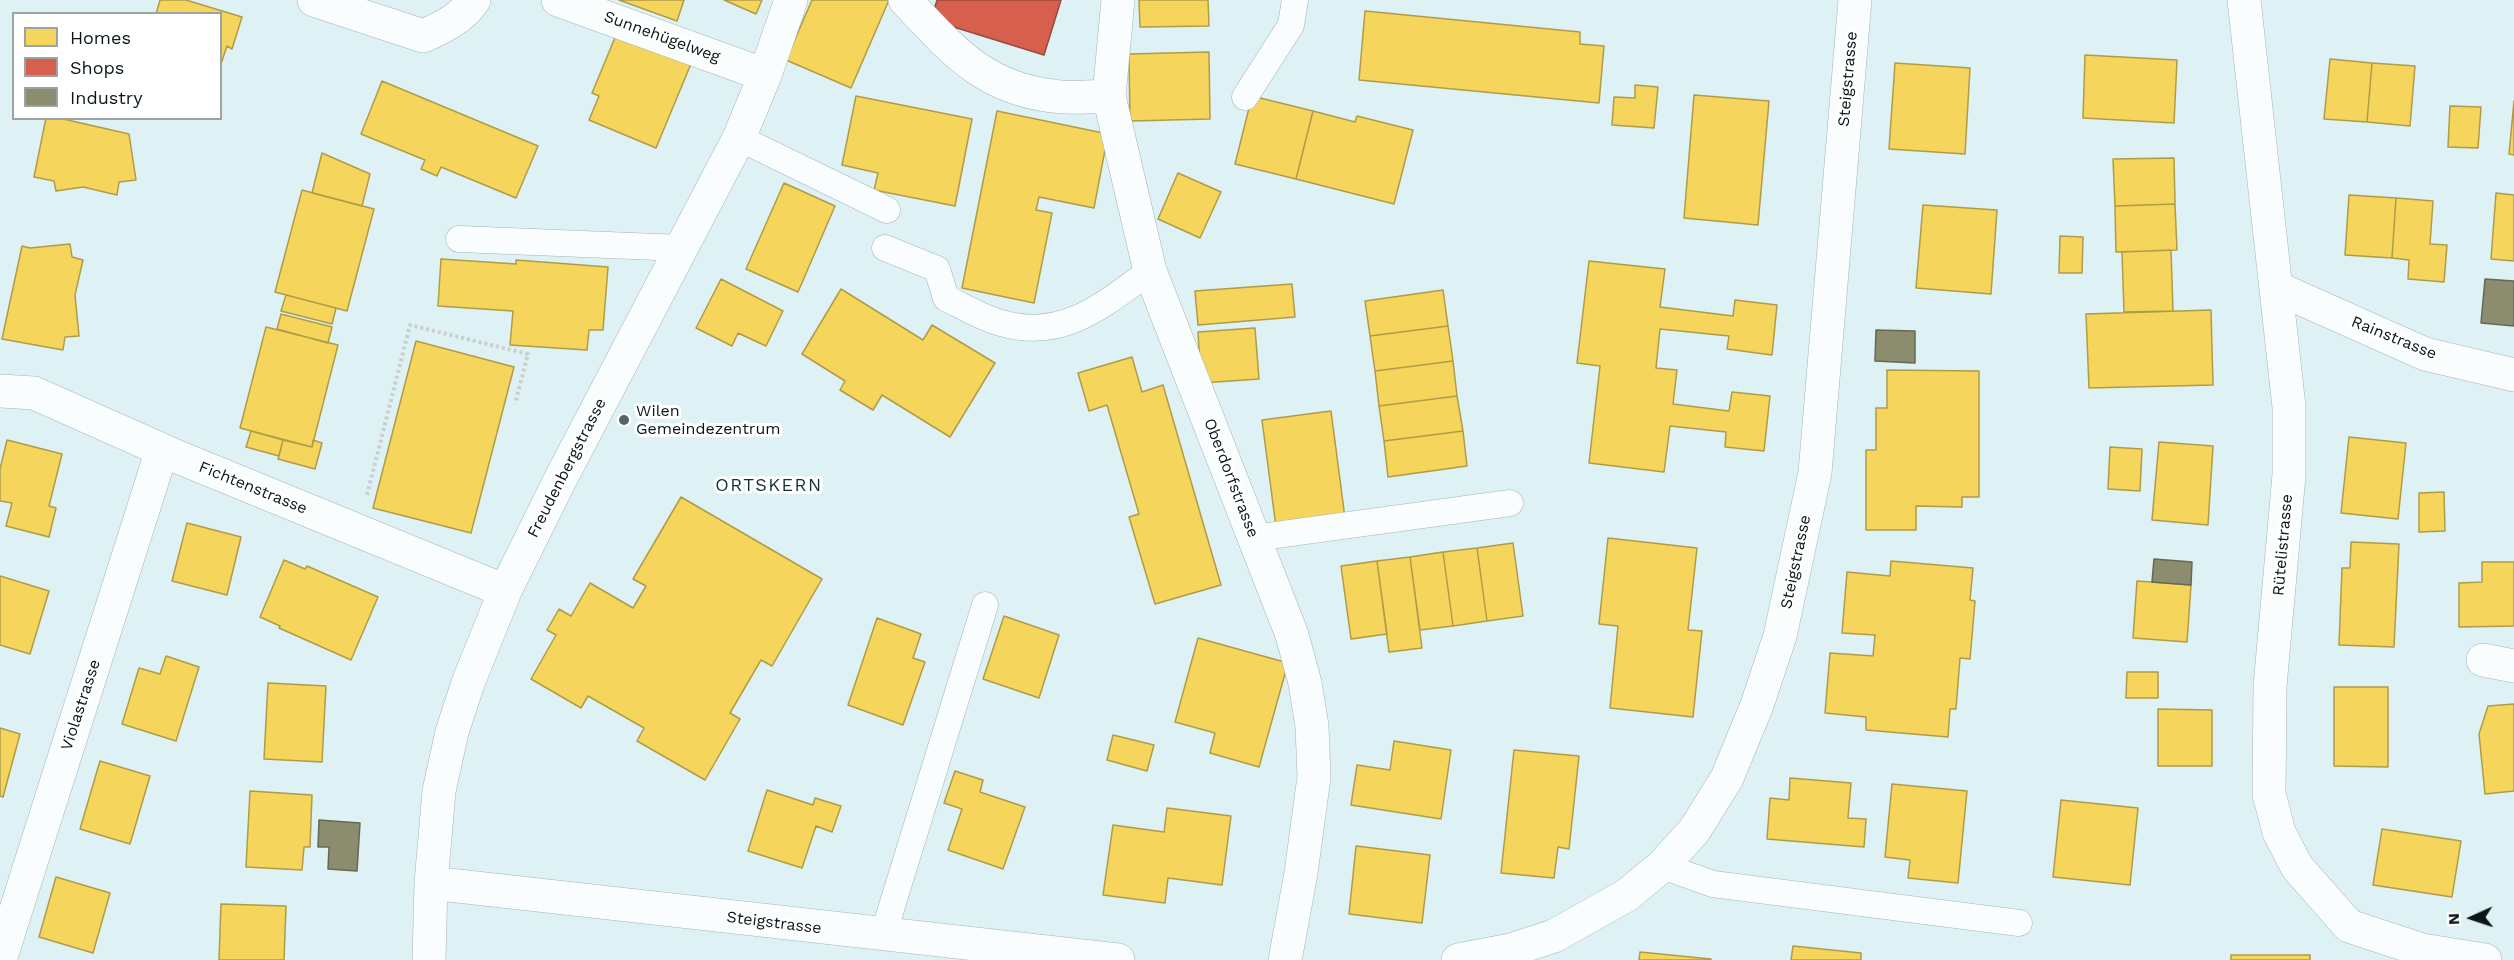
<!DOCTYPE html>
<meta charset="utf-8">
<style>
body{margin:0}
#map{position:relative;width:2514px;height:960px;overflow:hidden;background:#def1f4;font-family:"Work Sans",sans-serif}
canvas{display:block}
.legend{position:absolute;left:12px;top:12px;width:210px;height:108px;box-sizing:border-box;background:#fff;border:2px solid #9da2a3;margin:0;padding:8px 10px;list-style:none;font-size:18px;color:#0a1619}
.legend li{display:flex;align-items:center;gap:12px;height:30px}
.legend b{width:30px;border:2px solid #9da2a3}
.north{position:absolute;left:2442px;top:888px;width:60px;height:60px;-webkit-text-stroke:4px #fff;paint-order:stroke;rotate:267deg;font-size:16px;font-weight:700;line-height:24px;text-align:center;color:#0a1619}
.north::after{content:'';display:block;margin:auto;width:21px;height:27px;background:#0a1619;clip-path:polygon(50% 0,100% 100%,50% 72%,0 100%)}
</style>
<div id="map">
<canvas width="2514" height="960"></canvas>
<ul class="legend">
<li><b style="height:16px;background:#f6d55c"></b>Homes</li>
<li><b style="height:16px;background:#d6604d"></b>Shops</li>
<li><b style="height:16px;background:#8c8c6e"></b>Industry</li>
</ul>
<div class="north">N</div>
</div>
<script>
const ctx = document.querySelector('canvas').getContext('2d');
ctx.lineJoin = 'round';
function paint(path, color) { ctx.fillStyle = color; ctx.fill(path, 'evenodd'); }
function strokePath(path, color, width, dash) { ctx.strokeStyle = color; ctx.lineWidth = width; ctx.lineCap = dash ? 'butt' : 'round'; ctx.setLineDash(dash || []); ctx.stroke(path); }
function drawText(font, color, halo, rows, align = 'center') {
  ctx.font = font + ' "Work Sans",sans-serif'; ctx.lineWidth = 6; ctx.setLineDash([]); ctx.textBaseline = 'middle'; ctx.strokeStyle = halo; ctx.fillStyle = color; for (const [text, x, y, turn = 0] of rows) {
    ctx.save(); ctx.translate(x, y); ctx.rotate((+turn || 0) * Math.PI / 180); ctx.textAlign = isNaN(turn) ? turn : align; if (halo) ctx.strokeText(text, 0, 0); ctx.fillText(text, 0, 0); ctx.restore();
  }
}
const homes = new Path2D(`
 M160 0H186L242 17 232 49 227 46 220 67V14H156Z
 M619 0H684L677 21Z
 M724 0H762L756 14Z
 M812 0H889L851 88 786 60Z
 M1139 0H1208L1209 26 1140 27Z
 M1365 11 1580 32V44L1604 46 1599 103 1359 80Z
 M619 28 693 59 656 148 589 120 599 96 592 93Z
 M1209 52 1210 119 1130 121 1129 54Z
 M2085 55 2177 60 2174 123 2083 118Z
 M2330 59 2372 63 2367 122 2324 119Z
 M1895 63 1970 68 1965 154 1889 149Z
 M2372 63 2415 66 2410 126 2367 122Z
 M382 81 538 146 516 198 441 167 437 176 421 169 425 160 361 134Z
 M1635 85 1658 87 1654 128 1612 125 1614 97 1635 98Z
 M1694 95 1769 101 1758 225 1684 218Z
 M856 96 972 119 955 206 874 190 878 173 842 165Z
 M1252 96 1313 111 1296 179 1235 164Z
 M2514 101V155L2509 154Z
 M2450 106 2481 107 2478 148 2448 147Z
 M997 111 1108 134 1094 208 1039 197 1036 210 1052 213 1034 303 962 288Z
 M1313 111 1355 122 1357 116 1413 130 1394 204 1296 179Z
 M46 118H59L129 134 136 180 119 182 117 195 83 187 56 191 54 181 34 177Z
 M322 153 370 174 362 206 312 193Z
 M2174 158 2175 204 2115 206 2113 159Z
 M1178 173 1221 192 1200 238 1158 219Z
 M784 183 835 206 798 292 746 269Z
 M302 190 374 209 347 311 275 292Z
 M2496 193 2514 195V261L2491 259Z
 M2349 195 2396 198 2392 258 2345 255Z
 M2396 198 2433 201 2430 244 2447 245 2444 282 2408 279 2409 260 2392 258Z
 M2175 204 2177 250 2116 252 2115 206Z
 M1923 205 1997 210 1991 294 1916 288Z
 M2060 236 2083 237 2082 273H2059Z
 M70 244 72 257 83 260 75 295 79 336 65 337 63 350 2 339 22 246 30 248Z
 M2171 250 2173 311 2124 312 2122 252Z
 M441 259 516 264V260L608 267 603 330H589L587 350 510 345 513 311 438 306Z
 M1589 261 1665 269 1660 307 1733 316 1735 300 1777 305 1772 355 1727 349 1729 336 1660 329 1656 368 1677 370 1673 404 1729 411 1732 392 1770 396 1764 451 1725 447 1726 432 1670 426 1664 472 1589 463 1600 366 1577 363Z
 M721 279 783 311 766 346 738 333 732 346 696 328Z
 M1292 284 1295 317 1198 325 1195 291Z
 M841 289 923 340 932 325 995 363 950 437 882 395 873 410 840 390 845 381 802 354Z
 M1443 290 1448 326 1370 336 1365 301Z
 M286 295 336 308 332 324 281 311Z
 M2211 310 2213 385 2089 388 2086 314Z
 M281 314 332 327 328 343 277 329Z
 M1448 326 1453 361 1375 371 1370 336Z
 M266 327 338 345 312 447 240 428Z
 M1255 328 1259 379 1201 383 1198 332Z
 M416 341 514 367 471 533 373 508Z
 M1132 357 1142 392 1163 385 1221 585 1155 604 1129 517 1139 514 1107 405 1089 411 1078 373Z
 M1453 361 1457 396 1379 406 1375 371Z
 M1887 370 1979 371V497H1962V507L1916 506V530H1866V450H1876V408H1887Z
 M1457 396 1463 431 1384 441 1379 406Z
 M1331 411 1345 518 1276 527 1262 420Z
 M251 431 283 440 279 456 246 447Z
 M1463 431 1467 466 1388 477 1384 441Z
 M2349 437 2406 443 2398 519 2341 513Z
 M7 440 62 454 49 506 56 508 49 537 6 526 12 503 0 501V469Z
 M283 440 312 447 313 440 322 443 315 469 278 459Z
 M2159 442 2213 446 2208 525 2152 520Z
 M2110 447 2142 449 2140 491 2108 489Z
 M2444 492 2445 531 2419 532V493Z
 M681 497 822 579 772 666 761 660 730 713 740 719 705 780 637 741 644 728 588 696 581 708 531 679 556 635 547 630 559 609 571 616 590 583 633 608 646 586 633 579Z
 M187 523 241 537 227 595 172 581Z
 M1608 538 1697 548 1688 630 1702 631 1693 717 1610 708 1618 626 1599 624Z
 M2351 542 2399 544 2394 647 2339 645 2342 568H2350Z
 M1513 543 1523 616 1487 621 1477 548Z
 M1477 548 1487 621 1453 626 1443 552Z
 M1443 552 1453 626 1420 630 1410 557Z
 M1410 557 1422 648 1389 652 1377 561Z
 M284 560 305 569 307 566 378 597 351 660 279 628 280 626 260 617Z
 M1377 561 1387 634 1351 639 1341 566Z
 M1891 561 1973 568 1970 600 1975 601 1970 659 1960 658 1956 709H1950L1948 737 1866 730V717L1825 713 1830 653 1873 656 1875 635 1842 633 1847 572 1890 576Z
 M2482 562H2514V626L2459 627V583L2482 582Z
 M0 576 49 591 30 654 0 645Z
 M2137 581 2191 585 2187 642 2133 638Z
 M1004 616 1059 635 1039 698 983 679Z
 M877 618 921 634 913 658 925 662 903 725 848 705Z
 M1198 638 1288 663 1259 767 1210 753 1215 733 1175 722Z
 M166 656 199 667 176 741 122 724 139 668 160 674Z
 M2127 672H2158V698H2126Z
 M268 683 326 686 322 762 264 759Z
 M2334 687H2388V767L2334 766Z
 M2514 704V791L2485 794 2479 734 2488 706Z
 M2158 709 2212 710V766H2158Z
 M0 728 20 734 3 797 0 796Z
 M1113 735 1154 745 1147 771 1107 760Z
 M1394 741 1451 750 1441 819 1351 805 1357 765 1390 770Z
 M1514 750 1579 756 1569 849 1558 847 1554 878 1501 873Z
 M100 761 150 776 130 844 80 829Z
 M955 771 983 780 980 792 1025 807 1003 869 948 850 962 809 944 803Z
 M1790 778 1851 783 1848 818 1866 819 1864 847 1767 839 1770 798 1789 800Z
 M1892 784 1967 791 1958 883 1908 878 1910 860 1885 857Z
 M767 790 813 805 815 798 841 806 832 832 816 826 802 868 748 851Z
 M250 791 312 795 310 847H304L302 870 246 867Z
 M2061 800 2138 808 2130 885 2053 877Z
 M1167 808 1231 816 1222 885 1168 878 1165 903 1103 895 1113 825 1164 832Z
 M2382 829 2461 841 2452 897 2373 885Z
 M1356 846 1430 855 1422 923 1349 914Z
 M56 877 110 893 93 953 39 937Z
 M221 904 286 906 284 960H219Z
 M1793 946 1861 953V960H1791Z
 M1640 952 1711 959V960H1639Z
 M2231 955H2310V960H2231Z`);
paint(homes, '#f6d55c');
strokePath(homes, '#af9c48', 1.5);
const shops = new Path2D(`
 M937 0H1061L1044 55 931 20Z`);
paint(shops, '#d6604d');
strokePath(shops, '#994a3d', 1.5);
const industry = new Path2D(`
 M2485 279 2514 281V326L2481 323Z
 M1876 330 1915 331V363L1875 361Z
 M2154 559 2192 562 2191 585 2152 582Z
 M319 820 360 823 357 871 328 869 329 847H318Z`);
paint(industry, '#8c8c6e');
strokePath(industry, '#656954', 1.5);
const service = new Path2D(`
 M1245 97 1291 25 1295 0
 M739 138 887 210
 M459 239 682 248
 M885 248 937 269 946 298C964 307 982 318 1001 323 1063 341 1103 305 1150 271
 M1254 538 1510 503
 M1662 866 1713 884 2019 923
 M883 935 985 605`);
const minor = new Path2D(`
 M314 0 423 36C442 28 462 18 474 0
 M558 0 765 75
 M905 0C951 48 982 88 1053 96 1071 99 1091 96 1109 96
 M1118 0 1109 96 1150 271 1292 635 1305 683 1312 726 1314 777 1301 873 1285 960
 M2244 0 2289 407V475L2270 686 2269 794 2279 832 2297 867 2349 926 2422 950 2485 960
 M2277 288 2425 354 2514 375
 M0 391 34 393 178 457 505 591
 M2483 660 2514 666
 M431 883 1118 960
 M0 960 162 450
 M429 960 431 883 439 791 452 732 468 683 505 591 561 478 739 138 765 75 791 0
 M1458 960 1511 950 1554 936 1627 895 1662 866 1694 831 1727 778 1757 705 1780 636 1815 473 1855 0`);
strokePath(service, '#a5b4b7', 27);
strokePath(minor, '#a5b4b7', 34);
strokePath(new Path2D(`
 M367 495 410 325 528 354 515 404`), '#cacfd0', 4, [3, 3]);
strokePath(service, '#fafdfd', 26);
strokePath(minor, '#fafdfd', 33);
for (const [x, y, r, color] of [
 [624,420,6,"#546366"]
]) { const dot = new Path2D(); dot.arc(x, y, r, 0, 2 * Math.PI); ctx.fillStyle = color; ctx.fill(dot); strokePath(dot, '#fff', 2); }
drawText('16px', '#0a1619', '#fff', [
 ["Sunnehügelweg",662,37,20],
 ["Steigstrasse",1848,79,-85],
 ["Rainstrasse",2394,338,22],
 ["Freudenbergstrasse",567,468,-63],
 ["Oberdorfstrasse",1231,478,69],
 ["Fichtenstrasse",253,488,22],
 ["Rütelistrasse",2283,545,-85],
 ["Steigstrasse",1796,562,-78],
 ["Violastrasse",81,705,-72],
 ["Steigstrasse",774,923,7]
]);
drawText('16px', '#0a1619', '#fff', [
 ["Wilen",636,411],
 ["Gemeindezentrum",636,429]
], 'left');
ctx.letterSpacing = '1.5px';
drawText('18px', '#113035', '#fff', [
 ["ORTSKERN",769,486]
]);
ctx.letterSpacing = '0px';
</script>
